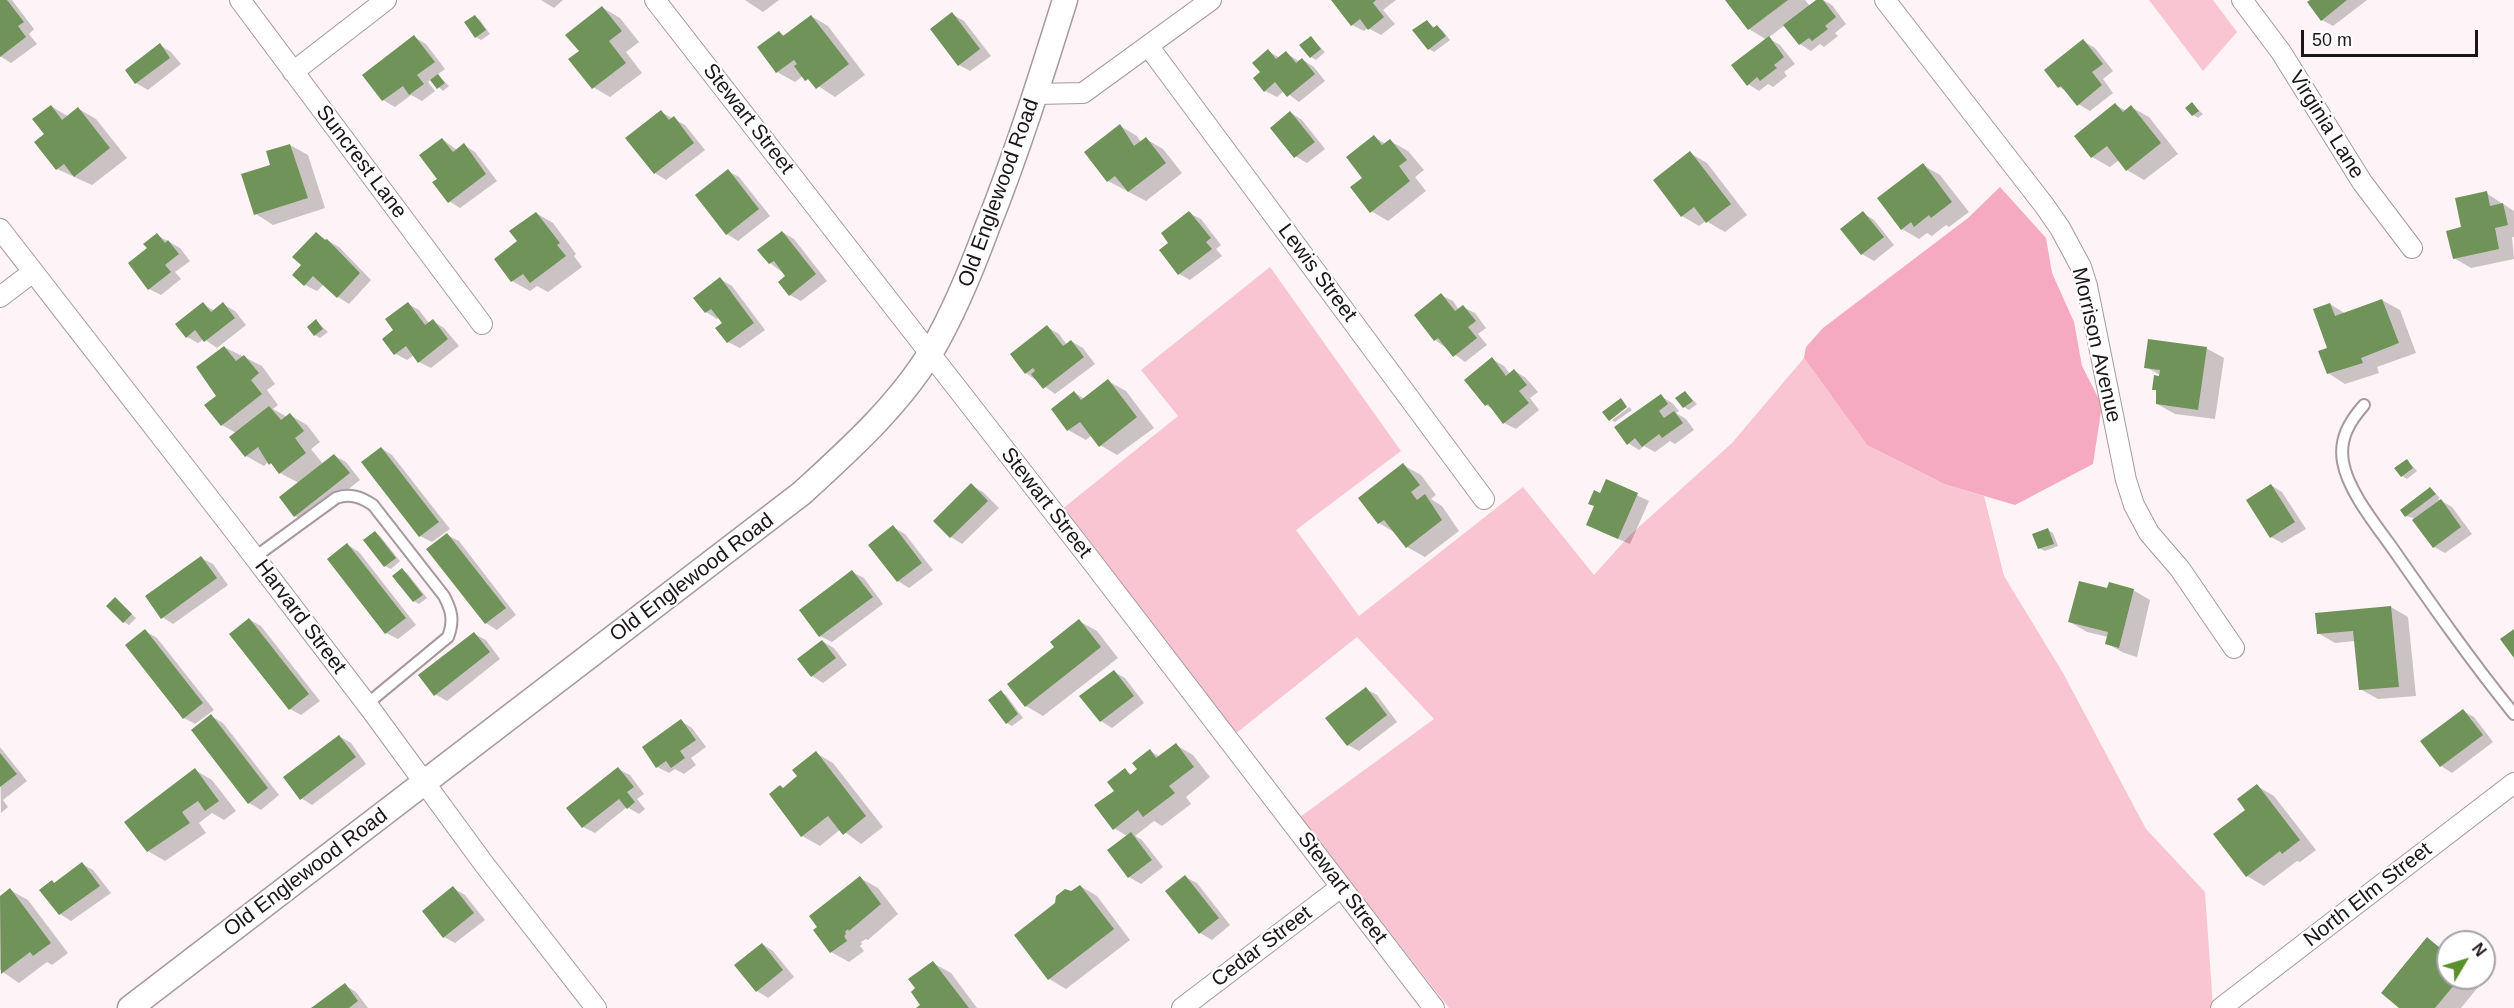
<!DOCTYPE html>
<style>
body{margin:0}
#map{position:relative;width:2514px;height:1008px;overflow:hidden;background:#fef3f6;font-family:Helvetica,sans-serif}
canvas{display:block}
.north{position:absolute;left:2436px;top:930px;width:60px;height:60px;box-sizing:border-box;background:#fff;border:2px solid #a4a2a2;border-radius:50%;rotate:52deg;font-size:16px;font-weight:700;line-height:24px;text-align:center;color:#1b1617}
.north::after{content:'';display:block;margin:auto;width:21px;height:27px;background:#58902c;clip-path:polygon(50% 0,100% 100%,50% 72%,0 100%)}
.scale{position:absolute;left:2301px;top:30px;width:177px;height:27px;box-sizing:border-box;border:3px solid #1b1617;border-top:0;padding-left:8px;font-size:18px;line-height:21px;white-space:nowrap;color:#1b1617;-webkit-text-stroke:4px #fff;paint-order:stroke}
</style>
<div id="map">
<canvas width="2514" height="1008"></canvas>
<div class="north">N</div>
<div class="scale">50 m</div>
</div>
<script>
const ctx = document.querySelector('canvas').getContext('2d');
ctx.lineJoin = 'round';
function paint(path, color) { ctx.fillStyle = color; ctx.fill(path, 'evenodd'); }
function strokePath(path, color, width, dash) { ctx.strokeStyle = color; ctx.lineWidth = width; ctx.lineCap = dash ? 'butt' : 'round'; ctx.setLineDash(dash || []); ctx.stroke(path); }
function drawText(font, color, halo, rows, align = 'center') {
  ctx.font = font + ' Helvetica,sans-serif'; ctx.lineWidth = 4.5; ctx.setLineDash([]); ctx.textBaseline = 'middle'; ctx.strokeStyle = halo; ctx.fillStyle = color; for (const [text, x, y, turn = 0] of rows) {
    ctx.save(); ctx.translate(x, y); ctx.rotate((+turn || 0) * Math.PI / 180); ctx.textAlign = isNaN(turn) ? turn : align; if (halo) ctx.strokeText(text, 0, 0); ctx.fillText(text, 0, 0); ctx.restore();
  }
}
paint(new Path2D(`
 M2149 0H2213L2237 32 2203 71Z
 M1270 267 1401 451 1296 530 1359 616 1523 487 1594 575 1629 536 1732 443 1804 358 1867 445 1944 484 1984 496 2004 576 2063 673 2146 829 2205 892 2213 1008H1449L1300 817 1434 719 1357 637 1235 734 1061 510 1178 416 1141 370Z`), '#fac5d3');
paint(new Path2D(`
 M2000 187 2046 238 2052 273 2074 322 2082 366 2102 405 2093 464 2015 505 1944 484 1867 445 1804 358 1806 347 1823 328 1968 218Z`), '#f6aac1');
paint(new Path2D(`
 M0 0H12L34 29 29 34 37 44 11 63 0 56Z
 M541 0H563L554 8Z
 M745 0H779L763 12Z
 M1333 0H1396L1383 10 1395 24 1381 35 1368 28 1364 31 1352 25Z
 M1727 0H1805L1810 6 1818 0H1823L1832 5 1846 24 1835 33 1838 36 1824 47 1820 44 1811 51 1800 44 1785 25 1768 38 1780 45 1795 64 1784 72 1787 76 1773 87 1768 84 1759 91 1748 84 1767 40 1749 29Z
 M2312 0H2367L2333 26 2322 20Z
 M603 8 620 18 639 42 626 52 642 73 610 97 593 87 581 52Z
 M952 14 964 21 991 56 970 71 959 65Z
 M811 16 828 26 865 75 835 97 803 76 795 82 777 72 759 48 779 32 785 36Z
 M475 17 480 20 490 34 481 40 476 37Z
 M1427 21 1435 28 1437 27 1442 30 1450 40 1434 52 1429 49Z
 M414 37 426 44 445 69 437 75 449 86 443 91 431 79 428 82 435 91 422 101 411 95 395 107 383 100 364 75Z
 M1311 38 1325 52 1316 60 1311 57Z
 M2083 41 2095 48 2113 71 2103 79 2113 93 2090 111 2078 104 2068 92 2059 87Z
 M160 45 171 52 181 64 148 90 136 83 127 71Z
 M1268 51 1280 58 1286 53 1300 62 1303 60 1314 67 1325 81 1299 102 1284 91 1277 97 1265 91 1263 72Z
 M2192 104 2203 114 2198 118 2193 115Z
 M2116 105 2126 111 2131 107 2149 117 2178 154 2144 180 2127 170 2119 160 2110 167 2092 157 2076 136Z
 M51 106 69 117 79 109 96 119 127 158 92 185 57 169 46 134Z
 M661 112 685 125 705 150 666 180 655 173Z
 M1291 113 1302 120 1325 149 1307 163 1295 156Z
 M1120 126 1137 136 1141 142 1146 139 1163 149 1182 173 1146 201 1108 181Z
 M1374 137 1386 144 1390 141 1408 151 1424 170 1415 177 1426 191 1388 221 1371 211 1364 178Z
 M442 139 457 150 464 145 475 152 497 181 460 208 449 201 439 179Z
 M290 145 308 155 325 208 273 225 256 214Z
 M1690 153 1707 163 1747 215 1725 232 1706 221 1699 226 1682 216Z
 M1923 165 1940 175 1969 212 1949 227 1946 225 1932 236 1927 233 1919 239 1902 229Z
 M728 171 739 177 770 216 738 241 727 234Z
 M2486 193 2514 211V237H2512L2514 259 2471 268 2454 258 2463 228Z
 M536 213 553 223 576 254 574 256 582 267 548 292 537 286 530 291 512 281 496 259 519 242Z
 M1189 213 1201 219 1221 245 1216 249 1222 256 1190 280 1179 274 1171 243Z
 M1863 213 1874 220 1894 245 1874 261 1862 254 1843 230Z
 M782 232 794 239 827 281 801 301 790 295 787 276 770 263Z
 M316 234 339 247 371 280 349 304 338 297 324 284 317 291 305 285 303 265Z
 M157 235 180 248 190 261 175 272 181 279 161 295 149 289V249Z
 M720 279 732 286 765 330 740 348 728 342 724 323 720 317 717 319 706 312Z
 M1441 295 1453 301 1459 310 1463 307 1475 313 1486 328 1478 334 1487 345 1465 362 1435 340Z
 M2382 300 2400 310 2416 353 2377 367 2379 373 2345 384 2328 373 2330 304 2346 314Z
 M203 304 215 311 223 304 235 311 246 325 217 348 204 339 198 343 187 337Z
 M408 304 419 310 429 323 433 321 444 328 459 346 431 368 419 362 414 355 407 360 396 354 395 330Z
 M316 321 328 332 320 338 315 335Z
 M1047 327 1059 334 1067 345 1071 341 1083 348 1095 364 1055 394 1026 373 1012 355Z
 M224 347 262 366 275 384 267 390 278 405 273 409 287 417 290 415 307 425 320 442 311 449 323 464 335 456 346 462 360 480 307 522 295 516 299 483 280 473 269 461 264 466 246 456 236 433 222 425 206 405 218 396Z
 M2206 348 2224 358 2215 419 2175 414 2157 404V391L2154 389 2165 378 2146 367Z
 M1492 359 1504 366 1510 374 1515 371 1526 378 1538 392 1530 398 1539 410 1516 429 1504 423 1494 410 1486 405Z
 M1108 381 1126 391 1154 428 1117 455 1100 445 1092 435 1086 440 1068 430 1075 393 1085 399Z
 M1685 392 1697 404 1689 410 1684 407Z
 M1661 396 1672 403 1679 411 1676 413 1686 419 1694 430 1675 444 1670 441 1655 452 1644 446 1639 450 1628 443Z
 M1629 407 1632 410 1615 422 1612 420Z
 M381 448 392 455 450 529 432 542 420 536Z
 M2407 460 2417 471 2407 479 2402 476Z
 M1403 465 1421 475 1436 495 1431 499 1442 506 1459 531 1425 557 1407 547 1397 534 1379 523 1360 499Z
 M1607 481 1649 501 1630 544 1599 531 1601 495Z
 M971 485 983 492 999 508 962 544 951 537 935 521Z
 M2271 485 2282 492 2306 529 2282 543 2271 537Z
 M2431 489 2440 498 2438 499 2452 507 2472 534 2445 553 2434 547 2413 518 2406 516 2402 510Z
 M893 527 905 534 933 570 909 588 898 581Z
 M2048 530 2053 533 2058 546 2045 551 2039 548Z
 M375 533 380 536 400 561 391 569 385 566Z
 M447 535 459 541 516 615 497 630 486 623Z
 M348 545 359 552 416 625 398 639 386 633Z
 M201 558 213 564 228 585 173 624 162 617Z
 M402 570 407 573 427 598 419 604 414 601Z
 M852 572 864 578 883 604 832 642 820 636Z
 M2108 590H2133L2150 600 2137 657 2124 653 2106 643 2108 637 2087 632 2070 622Z
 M115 599 136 618 129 625 124 622Z
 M2391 607 2408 617 2416 696 2378 699 2360 689 2355 641 2335 643 2318 633Z
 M250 620 261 626 320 701 301 715 290 709Z
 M1079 621 1097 631 1118 658 1043 716 1026 706Z
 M145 631 157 638 214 710 195 724 184 718Z
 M474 634 486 640 500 659 447 701 435 694Z
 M822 641 834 648 847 665 823 683 812 676Z
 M1114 672 1125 678 1144 703 1112 728 1101 721Z
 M1366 689 1377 695 1397 722 1359 751 1348 745Z
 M1001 692 1006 695 1023 718 1012 726 1007 723Z
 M2463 711 2474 717 2493 742 2452 773 2441 766Z
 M211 716 223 723 279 795 261 810 249 803 193 730Z
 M681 721 692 728 706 747 691 758 696 765 684 774 675 769 669 773 657 767Z
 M339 736 351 743 366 764 312 805 301 798Z
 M1176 745 1193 755 1210 777 1186 797 1191 804 1162 826 1154 821 1135 836 1142 840 1163 867 1141 884 1129 877 1127 836 1114 828 1116 791 1125 770 1132 775 1139 769 1150 751 1160 757Z
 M0 747 27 781 3 800 8 807 1 813Z
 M816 753 833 763 883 827 861 844 841 829 820 846 802 836 784 789 799 776Z
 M618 769 630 775 644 794 637 799 645 809 639 814 627 807 595 833 583 827Z
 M195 770 212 780 236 811 224 820 212 813 199 823 206 833 165 861 148 851Z
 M2257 786 2274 796 2316 850 2300 862 2297 861 2264 886 2247 876Z
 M82 864 93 870 111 893 71 921 60 914 55 884Z
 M1185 877 1197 883 1230 925 1212 940 1200 933 1167 891Z
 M860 878 878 888 898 914 868 940 866 939 861 942 862 944 860 946 864 951 849 962 831 952 815 931Z
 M1080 886 1097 896 1130 940 1066 989 1049 979 1057 904Z
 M453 888 465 895 485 920 455 943 444 937Z
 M10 890 28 900 68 953 52 965 47 962 19 983 0 970V898Z
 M2427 939 2448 952V978H2479L2483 981 2461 1008H2401Z
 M762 944 773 951 794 977 768 998 757 991Z
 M933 963 951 973 977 1008H919L923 1005Z
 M345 985 356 992 368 1008H314Z`), '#0003');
paint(new Path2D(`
 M0 0H7L24 22 18 26 26 37 0 57Z
 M1331 0H1376L1373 3 1384 17 1368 30 1360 19 1351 26Z
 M1725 0H1788L1748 30Z
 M1816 0H1823L1836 17 1825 26 1828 29 1812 41 1809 38 1799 45 1783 25Z
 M2310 0H2347L2321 21 2307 2Z
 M602 6 622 31 609 41 626 63 592 89 568 59 579 51 565 35Z
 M952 12 980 49 958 66 930 29Z
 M475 15 486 30 475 38 464 22Z
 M811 15 849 64 816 89 808 79 805 81 794 66 797 64 794 60 776 73 757 47 779 31 783 36Z
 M1427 20 1433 28 1437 25 1446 36 1428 50 1412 30Z
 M414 35 435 62 417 75 424 84 409 95 403 86 382 101 362 75Z
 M1311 36 1321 49 1310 58 1299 45Z
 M1769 36 1784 57 1774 65 1777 68 1760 81 1757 77 1747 86 1731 65Z
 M2083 39 2103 64 2092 72 2102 85 2077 106 2061 86 2058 88 2044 70Z
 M160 43 170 58 135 84 125 70Z
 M1268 49 1276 59 1286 51 1296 63 1302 58 1315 74 1287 97 1275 82 1264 92 1253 78 1260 72 1252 63Z
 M438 74 445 83 437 89 430 80Z
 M2192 102 2199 111 2192 116 2185 108Z
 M2115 103 2123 112 2131 105 2161 143 2126 171 2107 146 2091 158 2074 136Z
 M51 105 62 120 78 107 110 148 74 177 64 164 56 170 34 142 44 134 32 119Z
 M661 110 669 120 674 116 694 143 654 174 625 138Z
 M1290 111 1315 142 1294 158 1270 128Z
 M1120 124 1134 146 1146 137 1166 163 1128 192 1115 176 1107 182 1084 152Z
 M1374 135 1382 145 1390 139 1407 160 1399 166 1410 181 1370 213 1350 187 1362 178 1346 157Z
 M442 138 453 152 464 143 486 174 448 203 432 182 437 179 419 155Z
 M290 144 308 198 254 215 241 174 270 165 266 151Z
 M1690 151 1731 204 1706 223 1694 207 1681 217 1653 180Z
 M1923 163 1952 202 1931 218 1929 215 1914 227 1911 222 1901 230 1877 198Z
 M728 169 759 209 726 235 695 195Z
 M2487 191 2490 206 2503 203 2508 225 2495 228 2499 249 2453 259 2446 231 2461 227 2455 198Z
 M1189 211 1211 238 1206 242 1212 249 1178 275 1159 250 1168 243 1161 233Z
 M1863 211 1884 237 1861 255 1840 229Z
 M536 212 560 243 557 245 566 256 530 283 523 274 511 282 494 259 517 241 509 231Z
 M782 231 816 274 789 296 778 282 785 276 774 261 769 264 757 250Z
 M316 232 325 240 327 239 360 273 337 298 313 276 304 286 292 275 301 265 292 257Z
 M157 233 165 243 168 240 179 254 165 265 171 272 148 290 128 263 147 248 143 244Z
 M720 277 754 323 727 343 715 328 722 323 711 309 705 313 693 298Z
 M1441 293 1455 311 1463 305 1476 321 1468 327 1477 338 1453 357 1438 338 1434 341 1414 315Z
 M2382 299 2399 343 2361 358 2363 363 2327 374 2318 351 2327 348 2313 309 2330 303 2335 316Z
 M203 302 211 312 223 302 235 318 204 342 195 330 186 338 175 324Z
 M408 302 425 325 433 319 448 339 418 363 406 346 394 355 382 339 393 330 385 319Z
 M316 319 323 329 314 336 307 327Z
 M1047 325 1063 346 1071 340 1084 357 1043 389 1031 374 1035 371 1033 368 1025 374 1010 354Z
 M2148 339 2207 347 2198 410 2156 404V390H2152L2154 375 2159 376 2160 370 2144 368Z
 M224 346 236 361 244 355 259 373 251 380 262 394 221 426 204 405 216 396 196 367Z
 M1492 357 1506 376 1514 369 1527 385 1519 391 1529 403 1503 424 1488 404 1485 406 1464 380Z
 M1108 379 1137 417 1099 447 1080 422 1067 431 1051 409 1074 391 1081 400Z
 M1685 391 1693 401 1683 408 1675 398Z
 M1661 394 1668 404 1659 411 1664 418 1674 411 1683 423 1662 438 1659 434 1642 447 1635 438 1627 445 1614 427Z
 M1621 398 1627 407 1609 421 1602 412Z
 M269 406 281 420 290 413 304 431 295 438 306 453 279 474 271 463 269 465 258 447 245 457 229 437Z
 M381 447 439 522 419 537 361 462Z
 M334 454 350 473 294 517 279 497Z
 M2407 459 2413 468 2401 477 2394 468Z
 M1403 463 1420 485 1411 492 1417 500 1425 494 1442 520 1406 548 1384 520 1378 524 1358 498Z
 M1606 479 1638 493 1618 539 1586 525 1594 506 1588 504 1594 490 1600 493Z
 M971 483 988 501 950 538 933 521Z
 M2271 484 2295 522 2270 538 2246 500Z
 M2430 487 2436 494 2405 517 2400 510Z
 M2441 499 2461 527 2433 548 2412 520Z
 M893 525 922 563 897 582 868 545Z
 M2048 528 2054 544 2038 549 2032 534Z
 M375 531 396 558 384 567 363 540Z
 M447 533 506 608 485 624 426 549Z
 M347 543 406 618 385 634 327 559Z
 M201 556 217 578 161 619 145 596Z
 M402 568 423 595 413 602 392 576Z
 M852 570 873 597 819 637 799 610Z
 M2079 581 2107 588 2109 582 2134 589 2119 648 2105 644 2108 632 2068 622Z
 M115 597 132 614 123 623 106 606Z
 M2391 606 2399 687 2359 690 2353 631 2317 634 2315 613Z
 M249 618 309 694 289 710 229 634Z
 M1079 619 1101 647 1025 707 1007 684 1054 647 1050 642Z
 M145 629 203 703 183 719 125 645Z
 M2514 629V658L2500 639Z
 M474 632 490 652 434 696 418 675Z
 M822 640 836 658 811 677 797 659Z
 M1114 670 1134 696 1100 722 1079 696Z
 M1366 687 1387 715 1347 746 1325 718Z
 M1001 690 1018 714 1006 724 988 700Z
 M2463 709 2483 735 2440 767 2420 741Z
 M211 714 268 788 248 804 191 730Z
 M681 719 696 740 680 751 685 758 671 768 666 761 656 768 642 747Z
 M339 735 356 757 300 800 283 777Z
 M1176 743 1194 767 1169 786 1175 793 1143 817 1138 810 1113 830 1094 805 1114 791 1107 782 1125 768 1130 775 1137 769 1132 763 1150 749 1156 758Z
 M816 751 866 816 843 835 828 816 801 837 769 794 780 785 783 788 797 776 792 770Z
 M0 753 17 774 0 787Z
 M618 767 634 787 627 792 635 802 627 809 619 799 582 828 566 808Z
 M195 768 219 801 205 811 198 801 182 812 190 823 147 852 124 822Z
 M2257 784 2300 840 2282 854 2280 851 2246 877 2213 834 2245 810 2237 799Z
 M1131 832 1152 860 1128 878 1107 850Z
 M82 862 100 886 59 915 39 890 52 880 54 883Z
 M1185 875 1219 918 1199 934 1165 891Z
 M860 876 881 904 849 931 848 929 845 932 846 934 844 936 847 941 830 953 813 930 817 927 809 916Z
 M1080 885 1114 929 1048 980 1014 935 1055 903 1056 896 1065 889 1071 891Z
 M453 886 474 913 443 938 422 911Z
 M10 888 51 943 33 956 30 952 1 974 0 896Z
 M2427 937 2448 955V978H2460L2435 1008H2399L2381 993Z
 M762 943 783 970 756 992 734 965Z
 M933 961 969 1008H916L920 1005 911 992 915 988 908 979Z
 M345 983 358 1001 349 1008H311Z`), '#6f9358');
const service = new Path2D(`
 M2364 405C2349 422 2339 439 2343 462 2348 491 2376 525 2393 549 2432 605 2471 661 2514 714
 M255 557 336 498C350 493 361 497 373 505L444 596C452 611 454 621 448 637L367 704`);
const minor = new Path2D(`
 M240 0 482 324
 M655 0 1093 563 1434 1008
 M1885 0 2044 205 2060 228 2081 267 2087 286 2126 480 2134 505 2149 533 2180 569 2234 648
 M2242 0 2281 52 2362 182 2412 248
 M1149 47 1484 499
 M293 72 386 0
 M1036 94 1083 93 1211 0
 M0 229 233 529 372 711 484 864 596 1008
 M0 297 33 272
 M1182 1008 1341 887
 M2221 1008 2514 783`);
const tertiary = new Path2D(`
 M130 1008 802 493C848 451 898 406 931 352 954 313 971 271 987 228 1017 153 1041 77 1065 0`);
strokePath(service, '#a7999c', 14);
strokePath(minor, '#a7999c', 22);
strokePath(tertiary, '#a7999c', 27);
strokePath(service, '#fff', 10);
strokePath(minor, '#fff', 20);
strokePath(tertiary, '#fff', 24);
drawText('21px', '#1b1617', '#fff', [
 ["Stewart Street",748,119,52],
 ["Virginia Lane",2326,125,58],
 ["Suncrest Lane",361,162,53],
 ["Old Englewood Road",999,193,-70],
 ["Lewis Street",1317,273,53],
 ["Morrison Avenue",2096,345,77],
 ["Stewart Street",1046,503,52],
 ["Old Englewood Road",692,578,-37],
 ["Harvard Street",300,617,53],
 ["Old Englewood Road",306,873,-37],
 ["Stewart Street",1342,888,53],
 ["North Elm Street",2368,895,-38],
 ["Cedar Street",1262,947,-37]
]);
</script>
